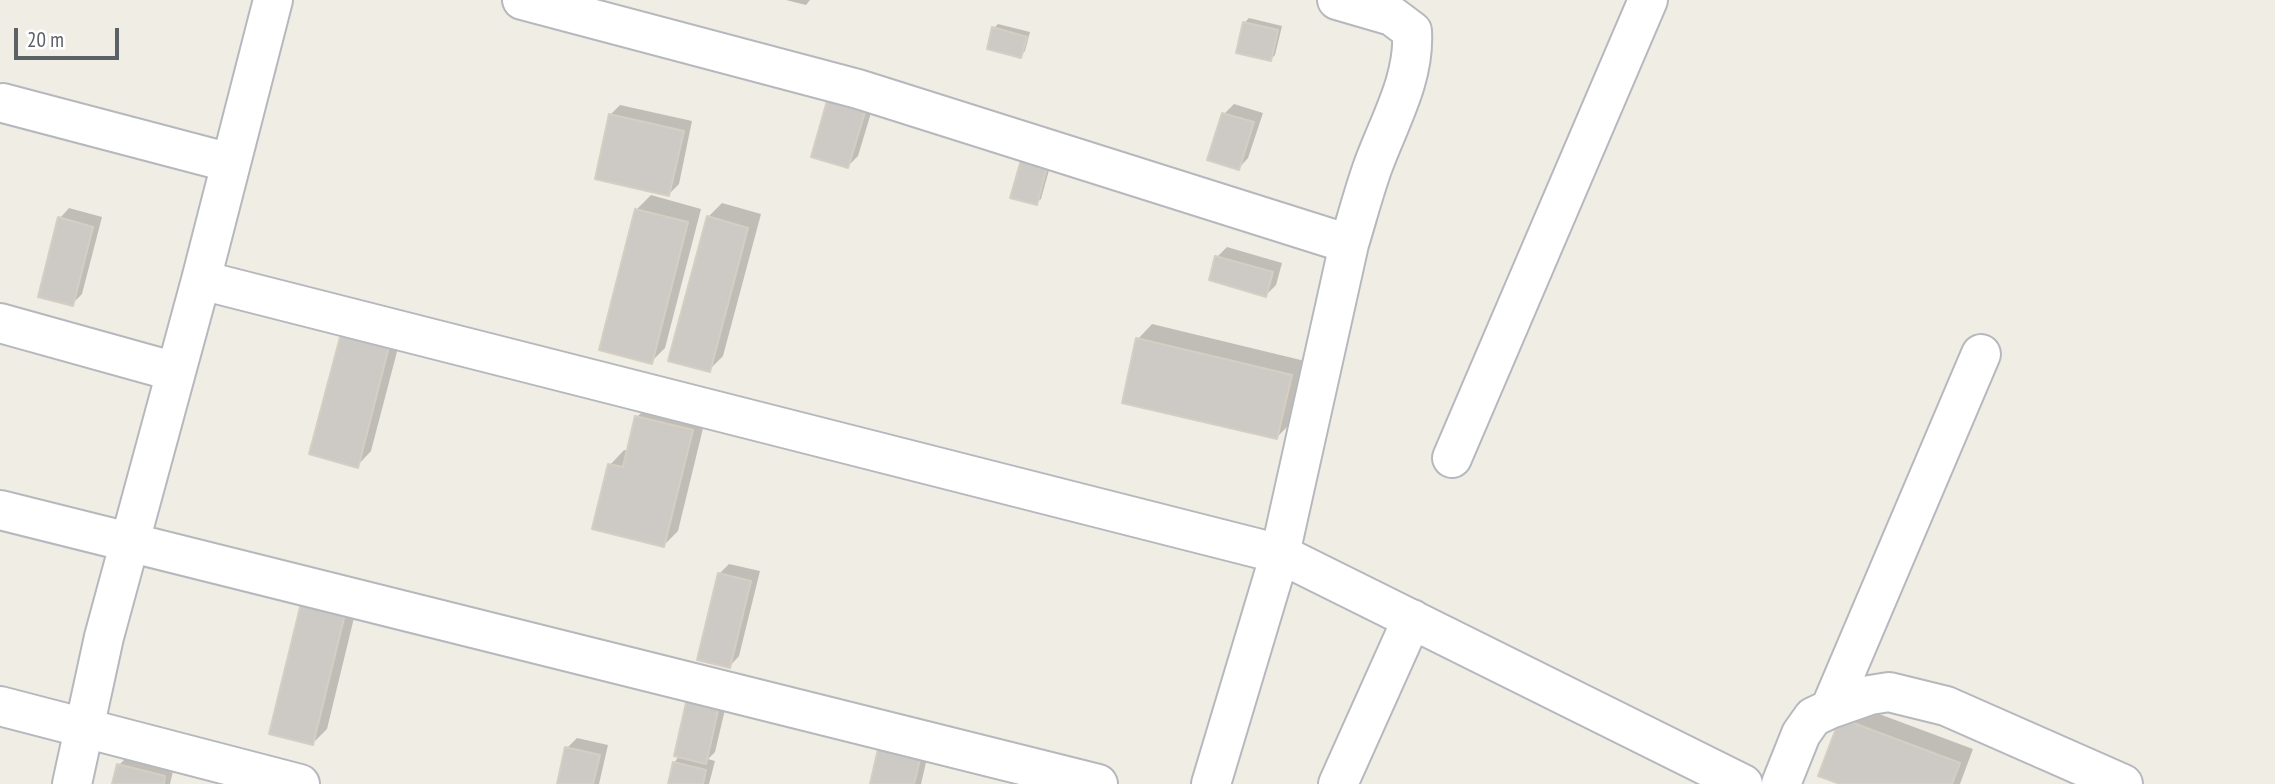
<!DOCTYPE html>
<style>
body{margin:0}
#map{position:relative;width:2275px;height:784px;overflow:hidden;background:#f0ede5;font-family:"PT Sans Narrow",sans-serif}
canvas{display:block}
.scale{position:absolute;left:14px;top:28px;width:105px;height:32px;box-sizing:border-box;border:4px solid #5c6166;border-top:0;padding-left:9px;font-size:21px;line-height:24px;white-space:nowrap;color:#5c6166;-webkit-text-stroke:5px #fff;paint-order:stroke}
</style>
<div id="map">
<canvas width="2275" height="784"></canvas>
<div class="scale">20 m</div>
</div>
<script>
const ctx = document.querySelector('canvas').getContext('2d');
ctx.lineJoin = 'round';
function paint(path, color) { ctx.fillStyle = color; ctx.fill(path, 'evenodd'); }
function strokePath(path, color, width, dash) { ctx.strokeStyle = color; ctx.lineWidth = width; ctx.lineCap = dash ? 'butt' : 'round'; ctx.setLineDash(dash || []); ctx.stroke(path); }
paint(new Path2D(`
 M786 0H810L806 5Z
 M1249 18 1282 26 1275 55 1271 59 1244 23Z
 M998 24 1030 32 1025 51 1020 56 994 28Z
 M839 92 874 103 858 156 848 166 829 102Z
 M1234 104 1263 113 1248 158 1239 168 1224 114Z
 M620 105 692 121 679 184 669 194 610 115Z
 M1051 163 1041 199 1036 203 1012 197Z
 M651 195 701 209 665 348 651 362 636 210Z
 M722 203 761 214 723 356 709 370 708 217Z
 M69 208 102 217 82 294 72 304 60 218Z
 M1227 247 1282 263 1276 285 1266 295 1217 257Z
 M1152 324 1305 361 1291 423 1277 437 1138 339Z
 M404 325 371 451 357 466 311 453Z
 M651 403 706 416 678 531 664 545 610 465 624 450 629 451 637 417Z
 M729 564 760 571 739 656 730 666 719 574Z
 M361 589 327 729 313 743 271 732Z
 M731 684 715 752 708 759 715 761 709 784H669L674 763Z
 M1855 705 1973 749 1960 784H1845L1820 775Z
 M932 737 921 784H871Z
 M577 738 608 745 599 784H559L567 748Z
 M129 755 174 767 170 784H114L119 765Z`), '#0003');
const building = new Path2D(`
 M1243 22 1278 30 1271 61 1236 53Z
 M992 27 1027 37 1021 58 987 49Z
 M827 101 865 112 848 168 811 157Z
 M1222 113 1254 122 1239 170 1207 160Z
 M609 114 684 131 669 196 595 179Z
 M1021 160 1047 167 1037 205 1010 198Z
 M635 209 688 222 652 364 599 350Z
 M707 216 748 228 710 372 668 361Z
 M58 217 93 227 73 306 38 297Z
 M1215 256 1273 272 1266 297 1209 280Z
 M343 326 391 339 358 468 309 454Z
 M1136 338 1292 375 1277 439 1122 403Z
 M635 416 693 430 664 547 592 529 608 464 623 467Z
 M718 573 751 581 730 668 697 660Z
 M304 591 348 602 313 745 269 734Z
 M690 685 722 693 706 764 674 756Z
 M1840 718 1960 763 1952 784H1840L1818 776Z
 M881 736 923 747 914 784H870Z
 M565 747 600 755 593 784H557Z
 M673 762 706 770 703 784H668Z
 M117 764 165 776 164 784H112Z`);
paint(building, '#cdc9c4');
strokePath(building, '#d5cec3', 2);
const minor = new Path2D(`
 M522 0 858 89 1349 244C1357 218 1364 191 1373 166 1389 122 1415 79 1412 31L1392 16 1337 0
 M3 103 231 163
 M201 280 1280 554 1743 784
 M0 323 176 372
 M1452 458 1648 0
 M0 510 1098 784
 M0 706 300 784
 M1830 709 1981 354
 M72 784 104 637 201 280 273 0
 M1211 784 1280 554 1349 244
 M1338 784 1412 619
 M1781 784 1801 734 1813 717 1830 709 1870 695 1889 692 1946 706 2123 784`);
strokePath(minor, '#b5b8bc', 42);
strokePath(minor, '#fff', 38);
</script>
